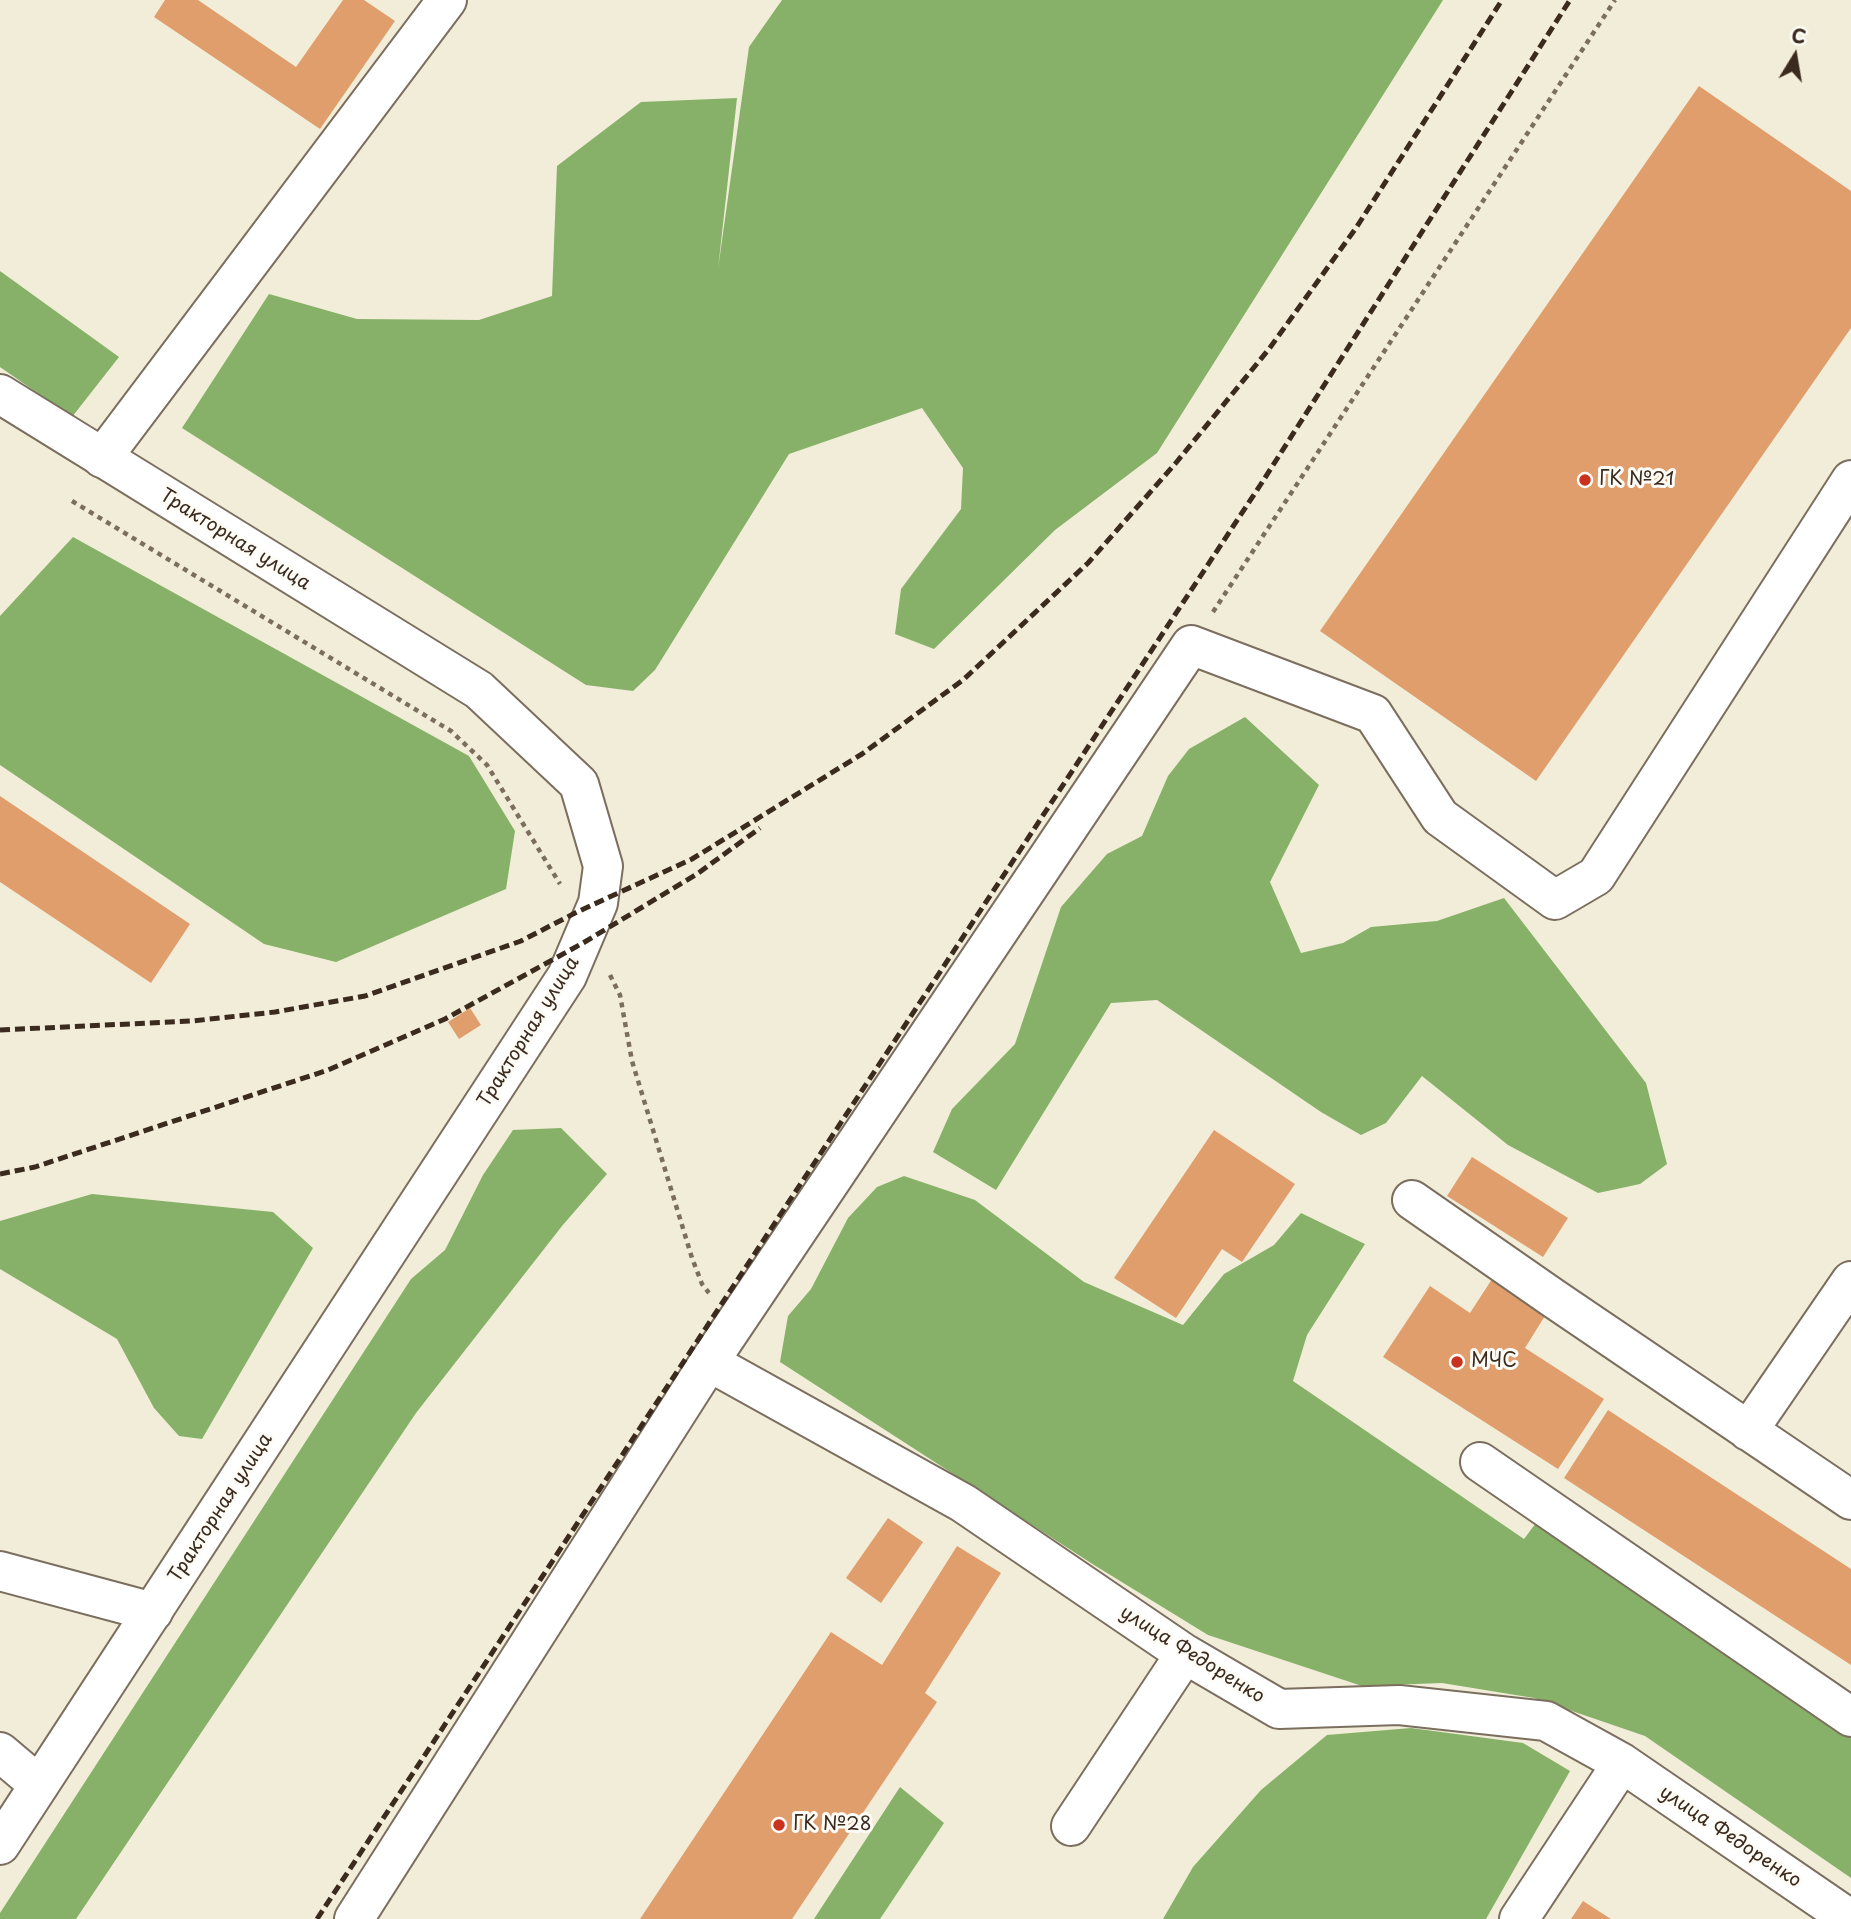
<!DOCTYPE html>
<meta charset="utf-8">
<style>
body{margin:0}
#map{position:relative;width:1851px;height:1919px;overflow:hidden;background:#f1edd8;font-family:"Playpen Sans",sans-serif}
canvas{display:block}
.north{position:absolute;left:1760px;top:21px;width:70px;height:70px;-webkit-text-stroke:5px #fdfcf7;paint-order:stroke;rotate:11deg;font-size:19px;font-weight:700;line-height:28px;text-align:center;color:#3b2a1e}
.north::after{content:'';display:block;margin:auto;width:24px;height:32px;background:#3b2a1e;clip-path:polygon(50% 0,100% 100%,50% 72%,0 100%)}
</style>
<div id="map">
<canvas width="1851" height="1919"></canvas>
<div class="north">С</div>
</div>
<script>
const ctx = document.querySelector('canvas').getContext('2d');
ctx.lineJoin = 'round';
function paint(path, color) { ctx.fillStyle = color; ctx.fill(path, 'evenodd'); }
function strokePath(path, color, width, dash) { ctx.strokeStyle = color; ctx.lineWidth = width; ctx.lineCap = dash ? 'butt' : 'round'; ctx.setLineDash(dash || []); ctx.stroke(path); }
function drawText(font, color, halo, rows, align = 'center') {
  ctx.font = font + ' "Playpen Sans",sans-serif'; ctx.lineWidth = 6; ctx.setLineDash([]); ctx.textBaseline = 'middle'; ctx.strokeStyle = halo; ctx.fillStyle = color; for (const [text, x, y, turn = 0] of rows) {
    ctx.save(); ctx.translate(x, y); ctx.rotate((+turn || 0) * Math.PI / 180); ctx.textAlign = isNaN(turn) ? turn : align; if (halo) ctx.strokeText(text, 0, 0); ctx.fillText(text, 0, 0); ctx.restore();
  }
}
paint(new Path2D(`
 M782 0H1443L1157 453 1055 530 934 649 895 634 901 589 961 509 963 468 922 408 789 454 655 670 633 691 586 685 182 428 269 294 357 319 479 320 552 296 557 166 641 102 737 98 718 269 749 47Z
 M0 271 119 357 72 417 0 367Z
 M73 537 469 756 515 831 506 889 336 962 264 944 0 765V616Z
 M1245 717 1319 785 1270 882 1301 953 1343 943 1371 927 1437 921 1504 898 1646 1083 1667 1164 1640 1184 1598 1193 1508 1145 1422 1076 1386 1123 1361 1135 1321 1112 1157 1000 1111 1003 996 1190 933 1152 952 1109 1015 1044 1061 907 1107 854 1142 836 1168 776 1189 749Z
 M561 1128 607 1174 562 1226 416 1413 76 1919H0V1913L411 1279 445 1250 483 1175 513 1130Z
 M904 1176 975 1200 1084 1282 1183 1325 1224 1274 1274 1245 1301 1213 1365 1244 1307 1335 1293 1381 1524 1539 1559 1492 1851 1695V1878L1645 1736 1534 1698 1442 1683 1362 1686 1208 1635 1094 1565 780 1362 788 1316 811 1289 848 1218 877 1187Z
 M92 1194 273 1212 313 1248 202 1439 179 1436 154 1408 117 1339 0 1269V1221Z
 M1411 1728 1523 1743 1570 1771 1486 1919H1163L1193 1867 1261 1790 1327 1735Z
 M900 1787 944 1823 880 1919H814Z`), '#87b168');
paint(new Path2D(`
 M165 0H198L296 67 343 0H364L395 21 320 129 154 17Z
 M1699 86 1851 191V328L1536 781 1320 631Z
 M0 796 190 924 151 983 0 882Z
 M470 1008 481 1025 459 1039 448 1022Z
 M1214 1130 1295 1184 1242 1262 1222 1249 1176 1318 1114 1278Z
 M1472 1157 1568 1218 1543 1257 1447 1196Z
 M1494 1276 1548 1311 1525 1348 1604 1399 1558 1469 1383 1357 1430 1286 1470 1313Z
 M1608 1410 1851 1569V1665L1564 1478Z
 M888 1518 923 1542 881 1603 846 1578Z
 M957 1546 1001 1573 925 1693 937 1702 792 1919H640L831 1632 882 1665Z
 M1583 1901 1611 1919H1571Z`), '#e09e6d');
const minor = new Path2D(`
 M102 458 447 0
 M1412 1200 1553 1298 1851 1500
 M709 1362 963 1503 1185 1654 1279 1709 1399 1705 1546 1721 1622 1763 1850 1919
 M1748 1431 1851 1281
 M1480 1462 1851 1717
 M0 1571 153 1612
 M0 1752 39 1785
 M1071 1826 1185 1654
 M354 1919 709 1362 1191 645 1373 714 1440 817 1555 900 1596 876 1851 480
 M1519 1919 1622 1763`);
const major = new Path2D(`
 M0 394 479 690 579 784 603 866 598 903 567 976 0 1845`);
strokePath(minor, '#7b6e5f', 42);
strokePath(major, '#7b6e5f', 42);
strokePath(new Path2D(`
 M72 501 451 731 487 765 560 884
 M1213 612 1615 0
 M610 975 620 995 632 1061 692 1258 702 1284 709 1293`), '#7b6e5f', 4.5, [5, 5]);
strokePath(minor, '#fff', 38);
strokePath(major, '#fff', 38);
strokePath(new Path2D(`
 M0 1030 192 1021 275 1012 365 996 521 941 577 912 692 859 862 754 963 680 1088 563 1175 464 1269 349 1356 228 1502 0
 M0 1174 35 1167 328 1070 445 1019 583 943 697 874 760 828
 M317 1919 1261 484 1570 0`), '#3b2a1e', 5, [10, 5]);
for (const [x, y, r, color] of [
 [1585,480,7,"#c8321e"],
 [1457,1362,7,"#c8321e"],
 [779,1825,7,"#c8321e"]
]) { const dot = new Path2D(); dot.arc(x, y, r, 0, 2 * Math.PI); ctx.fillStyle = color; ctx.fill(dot); strokePath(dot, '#fdfcf7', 2.5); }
drawText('19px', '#3b2a1e', '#fdfcf7', [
 ["ГК №21",1599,480],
 ["МЧС",1471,1362],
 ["ГК №28",793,1825]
], 'left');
drawText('19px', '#3b2a1e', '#fdfcf7', [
 ["Тракторная улица",235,540,32],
 ["Тракторная улица",529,1032,-58],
 ["Тракторная улица",221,1508,-57],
 ["улица Федоренко",1192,1655,32],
 ["улица Федоренко",1730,1837,34]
]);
</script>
